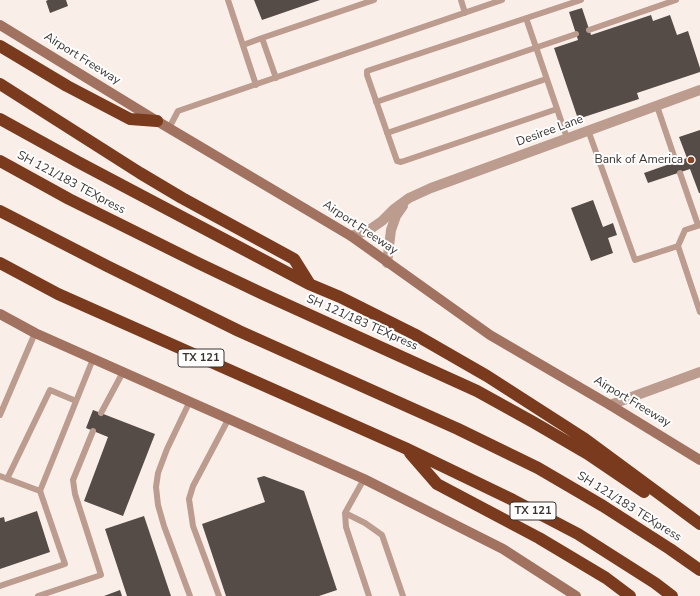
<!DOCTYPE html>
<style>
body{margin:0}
canvas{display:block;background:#faeee9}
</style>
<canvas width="700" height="596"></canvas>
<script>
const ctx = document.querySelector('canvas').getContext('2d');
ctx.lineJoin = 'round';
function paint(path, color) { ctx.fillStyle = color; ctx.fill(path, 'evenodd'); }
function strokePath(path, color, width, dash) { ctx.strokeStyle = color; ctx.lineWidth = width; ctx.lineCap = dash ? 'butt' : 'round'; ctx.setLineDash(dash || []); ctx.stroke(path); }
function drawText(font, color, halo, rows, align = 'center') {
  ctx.font = font + ' "Nunito Sans",sans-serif'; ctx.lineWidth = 4; ctx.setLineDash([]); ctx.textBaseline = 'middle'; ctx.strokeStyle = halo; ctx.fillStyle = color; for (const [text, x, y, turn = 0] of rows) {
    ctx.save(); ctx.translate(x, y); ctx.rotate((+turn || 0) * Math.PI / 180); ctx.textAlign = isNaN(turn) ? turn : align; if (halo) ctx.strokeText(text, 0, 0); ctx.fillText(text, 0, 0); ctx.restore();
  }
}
paint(new Path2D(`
 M48 0H66L68 6 50 13 46 1Z
 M254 0H320L262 20Z
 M582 8 591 35 651 15 653 21 670 15 677 35 688 31 700 68V72L637 93 639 99 578 119 554 48 578 40 569 12Z
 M700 130V193H699L690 169 648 183 644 173 687 158 679 137Z
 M593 200 603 227 613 223 617 235 608 238 613 253 591 261 571 208Z
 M93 410 155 434 123 516 84 501 108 437 86 428Z
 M264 476 304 491 337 590 319 596H226L202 524 265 502 257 478Z
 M37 511 50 552 0 569V518L4 517 5 522Z
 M144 516 171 596H127L105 529Z
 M120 590 122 596H104Z`), '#564c47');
strokePath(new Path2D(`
 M228 0 256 85
 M461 0 465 13
 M526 18 567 138
 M589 30 676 0
 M243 45 262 38
 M276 78 262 38 374 0
 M376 102 576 34
 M657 106 676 162
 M557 109 401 162 397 161 367 75V71L581 0
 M169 128 178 111 502 0
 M588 130 635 260 678 246
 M387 133 546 79
 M680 173 698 225
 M700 225 685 230 678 246 700 312
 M101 413 123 372
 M0 415 35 333
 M0 476 40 491 93 359
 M7 479 50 390 76 401
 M364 479 345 513 346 527 369 596
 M345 513 365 523 382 535 403 596
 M0 586 65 564 40 491
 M38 596 101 575 75 494 73 480 93 431
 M190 596 164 526 158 505 156 487 158 473 167 449 190 401
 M219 596 193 526 189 499 193 486 229 418`), '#bc9c8e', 6);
strokePath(new Path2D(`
 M351 236 369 230 382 221 394 209 409 198 431 188 700 90
 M387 263 391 230 396 216 403 206
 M610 405 700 372`), '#bc9c8e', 10);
strokePath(new Path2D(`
 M0 25 157 121 351 236 490 335 610 405 700 460
 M0 314 35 333 364 479 503 549 576 596`), '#a1725f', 10);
strokePath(new Path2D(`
 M0 46 67 86 130 119 157 121
 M0 84 140 173 182 198 294 259 309 283
 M0 119 78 162 309 284 340 297 414 334 487 376 585 439 700 524
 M0 161 69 199 198 263 261 293 477 391 533 422 588 454 644 492
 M0 211 107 266 239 331 458 429 538 468 603 506 670 549 700 570
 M0 263 58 294 405 448 513 500 578 534 655 583 672 596
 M410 453 437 484 539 538 606 578 630 596`), '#793a1d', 12);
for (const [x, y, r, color] of [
 [691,160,4,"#8c4423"]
]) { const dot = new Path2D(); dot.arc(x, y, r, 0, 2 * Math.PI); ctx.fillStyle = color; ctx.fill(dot); strokePath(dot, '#fefefe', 1.5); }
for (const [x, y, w] of [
 [201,358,46],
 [533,511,46]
]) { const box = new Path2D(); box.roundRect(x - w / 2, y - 9, w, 18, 3); ctx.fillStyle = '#fefefe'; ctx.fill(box); strokePath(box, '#383331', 1); }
drawText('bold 11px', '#383331', null, [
 ["TX 121",201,358],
 ["TX 121",533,511]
]);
drawText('12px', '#383331', '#fefefe', [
 ["Airport Freeway",82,59,32],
 ["Desiree Lane",550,131,-20],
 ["SH 121/183 TEXpress",71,183,28],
 ["Airport Freeway",360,228,34],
 ["SH 121/183 TEXpress",362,323,24],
 ["Airport Freeway",632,402,31],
 ["SH 121/183 TEXpress",629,507,32]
]);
drawText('12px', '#383331', '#fefefe', [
 ["Bank of America",683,160]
], 'right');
</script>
